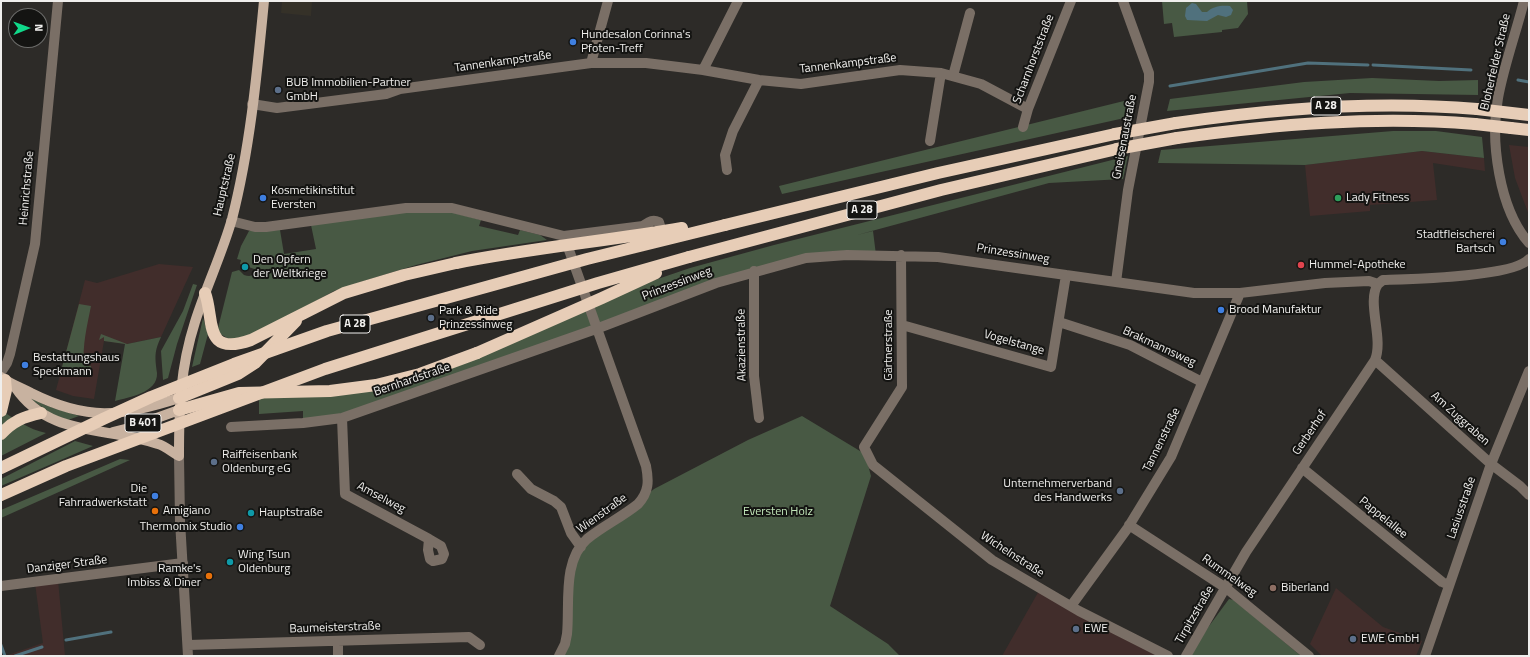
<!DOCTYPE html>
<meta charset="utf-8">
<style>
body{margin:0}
#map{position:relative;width:1530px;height:657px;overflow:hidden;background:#2d2b28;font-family:"Titillium Web",sans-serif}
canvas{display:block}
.frame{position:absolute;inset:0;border:2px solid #f0efed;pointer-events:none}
.north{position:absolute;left:8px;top:8px;width:40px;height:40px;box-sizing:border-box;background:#141412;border:1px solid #6c6c6a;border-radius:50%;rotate:89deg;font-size:11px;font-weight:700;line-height:16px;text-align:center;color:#f0efed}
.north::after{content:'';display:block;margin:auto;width:14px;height:18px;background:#10d98a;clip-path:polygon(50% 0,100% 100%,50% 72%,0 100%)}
</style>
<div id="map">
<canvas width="1530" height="657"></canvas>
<div class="frame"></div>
<div class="north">N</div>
</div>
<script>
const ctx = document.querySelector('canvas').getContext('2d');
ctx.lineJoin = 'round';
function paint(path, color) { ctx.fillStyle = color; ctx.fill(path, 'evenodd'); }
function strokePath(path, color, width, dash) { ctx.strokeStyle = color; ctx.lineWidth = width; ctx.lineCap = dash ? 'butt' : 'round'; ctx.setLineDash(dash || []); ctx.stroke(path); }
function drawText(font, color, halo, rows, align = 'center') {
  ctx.font = font + ' "Titillium Web",sans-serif'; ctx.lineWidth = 4; ctx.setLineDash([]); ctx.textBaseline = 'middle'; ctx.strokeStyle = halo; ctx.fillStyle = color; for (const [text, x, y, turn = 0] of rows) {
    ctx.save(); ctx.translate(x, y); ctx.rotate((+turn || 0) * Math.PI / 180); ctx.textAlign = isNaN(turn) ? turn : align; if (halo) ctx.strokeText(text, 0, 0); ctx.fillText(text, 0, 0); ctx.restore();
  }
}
paint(new Path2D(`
 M1509 145 1529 147V215L1515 178Z
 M1422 151 1484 158 1485 171 1433 163 1437 200 1370 205V211L1310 216 1305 165Z
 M159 264 193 267 161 337 127 344 104 341 94 399 73 396 56 390 85 280 97 283Z
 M58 580 65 656H5L43 643 35 583Z
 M1336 588 1383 627 1422 641 1416 656H1322L1310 644Z
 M1040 589 1168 656H1002Z`), '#412d2b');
paint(new Path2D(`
 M282 1H312L311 16 281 13Z`), '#353128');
paint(new Path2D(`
 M1162 1H1247L1248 14 1238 28 1222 30V32L1174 37 1172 23 1164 24Z
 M1372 78 1439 81 1478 80V95L1350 93 1167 111 1170 99 1304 82Z
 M1132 99 1129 117 782 194 779 186Z
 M1393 131H1436L1482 137 1484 158 1422 151 1305 165 1158 163 1161 150Z
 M1128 156 1123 179 1049 183 857 235 873 231 876 255 772 266 389 402 303 423V411L259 414V395L400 380 602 298 690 268 774 245Z
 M421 209H440L481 220 479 226 518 235 520 230 540 235 547 240 472 251 416 265 367 280 334 291 251 336 229 339 217 332 232 272 239 270 244 275C250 277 255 276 257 270L240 264 241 260 237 259 241 246 249 231 280 230 284 254 316 249 311 225Z
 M193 284 197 285 177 344 168 378 163 380 161 351 183 311Z
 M79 304 91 306C87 326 82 346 84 366H91V376L88 375V370L62 367Z
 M203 318 208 334 200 364 192 367Z
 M101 334 127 344 161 337C154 352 155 357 157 373 158 393 129 397 115 401L125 344 104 341V337L99 340Z
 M21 392 45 405 79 416 68 420 53 415Z
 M1 410C16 420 28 429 46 433L1 456Z
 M802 416 865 454 871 476 830 606 888 644 900 656H559L576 553 654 489 748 440Z
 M75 441 93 446 1 486V479Z
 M120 459 130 460 1 518V510Z
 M1229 599 1234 600 1301 656H1187Z`), '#485944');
paint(new Path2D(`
 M1192 3 1196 4 1202 12H1207C1213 6 1222 5 1230 6L1233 10 1231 15 1226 17 1218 15 1207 21 1187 20 1185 16 1186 8Z`), '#50717d');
strokePath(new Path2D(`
 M1373 65 1471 70
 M1518 80 1529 82
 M1170 86 1308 63 1368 65
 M66 640 111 632
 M1 645 5 656
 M15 656 42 647`), '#50717d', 3);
strokePath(new Path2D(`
 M1524 1C1516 33 1504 65 1498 98 1490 141 1499 209 1529 243
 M591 63 608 1
 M703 70 738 1
 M953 76 970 13
 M252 104 277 108 386 94 400 89 591 63H646L703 70 759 80 801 84 900 70 941 73 981 84 1028 109
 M1023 127 1028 109 1071 1
 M930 141 941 73
 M727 170 725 155 733 131 759 80
 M231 221 255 227H266L406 208H452L564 236 643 226 655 234 661 229 659 222C652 219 649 222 643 226
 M901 255 902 387 864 447 873 465 992 560 1079 611 1168 656
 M754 271V376L759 418
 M1116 282 1128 190 1149 82V73L1123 1
 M1378 284 1383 280C1411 279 1513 277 1529 259
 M1059 322 1130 345 1202 382
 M902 325 1051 367 1066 275
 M1375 360 1491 464 1520 486 1529 495
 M1 372 7 363 10 354 35 244 58 1
 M342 418 345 494 429 539 441 546 444 554 442 559 433 561 430 559 428 550 429 539
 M231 427 303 423 342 418 596 329 716 283 806 258 847 255 938 257 1194 293H1240L1325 283 1369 281 1378 284
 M179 456 180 521 188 656
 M1302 468 1442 582 1449 585
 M517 474 531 489 554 501 561 507 571 533 581 547
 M1129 525 1226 588 1309 656
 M1 586 183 563
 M1071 606 1127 529 1171 457 1240 293
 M338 642V656
 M188 645 469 637 480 645
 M559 656 565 644 567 634C570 604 562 561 587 539 603 526 622 517 638 504 649 492 649 481 646 466L564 236
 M1186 656 1246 552 1375 360C1384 338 1366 302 1378 284
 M1425 656 1491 464 1529 371`), '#7a6f66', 10);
strokePath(new Path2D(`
 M1 377C12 385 20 387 31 393 87 421 121 417 179 398
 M15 387C49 438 107 426 158 444 165 446 172 452 179 456
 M113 432 129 428 179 410
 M179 456C179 408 180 369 195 322 206 287 222 254 232 219 250 149 257 74 264 1`), '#c8b2a0', 10);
strokePath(new Path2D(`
 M1176 123C1276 108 1376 100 1477 109
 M1511 128 1529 130
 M1177 138C1276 124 1375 116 1475 124
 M725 225 938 173 1115 134
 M689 257 941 190 1117 149
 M205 293C215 319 202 357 251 340L344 293 404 275 456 263
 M179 398 238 374 255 363 296 321
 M179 410 239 393 330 391 376 385 420 374 477 353
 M1 411 6 390 5 380
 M1 434C13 421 23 417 41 413`), '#e7cdb7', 12);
strokePath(new Path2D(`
 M1477 109 1529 115
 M1475 124 1511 128
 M1115 134 1176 123
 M1117 149 1177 138
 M456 263C531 248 607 241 682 228
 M477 353 602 298 656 273
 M1 468 103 419 151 397 234 364 327 331 587 259 725 225
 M1 495 66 466 325 369 598 283 689 257`), '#e7cdb7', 12);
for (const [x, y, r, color] of [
 [573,42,4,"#3f7fe0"],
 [278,90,4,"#5c6f8a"],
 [263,198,4,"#3f7fe0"],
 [1338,198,4,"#2e9e5b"],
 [1503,242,4,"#3f7fe0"],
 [1301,265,4,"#e0444e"],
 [245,267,4,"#0f9aa8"],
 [1221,310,4,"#3f7fe0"],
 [431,318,4,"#5c6f8a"],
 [25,365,4,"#3f7fe0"],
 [214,462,4,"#5c6f8a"],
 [1120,491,4,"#5c6f8a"],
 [155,496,4,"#3f7fe0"],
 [155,511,4,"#e8710a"],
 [251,513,4,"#0f9aa8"],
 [240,527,4,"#3f7fe0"],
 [230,562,4,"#0f9aa8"],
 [209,576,4,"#e8710a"],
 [1273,588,4,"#8d6e63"],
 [1076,629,4,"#5c6f8a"],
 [1353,639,4,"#5c6f8a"]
]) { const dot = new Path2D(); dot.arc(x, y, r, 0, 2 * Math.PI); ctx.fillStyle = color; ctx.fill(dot); strokePath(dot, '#141412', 1.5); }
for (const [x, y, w] of [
 [1326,106,30],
 [862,210,30],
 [355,324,30],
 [143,423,36]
]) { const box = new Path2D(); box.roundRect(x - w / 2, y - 9, w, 18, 3); ctx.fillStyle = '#141412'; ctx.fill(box); strokePath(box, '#f0efed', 1); }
drawText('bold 11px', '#f0efed', null, [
 ["A 28",1326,106],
 ["A 28",862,210],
 ["A 28",355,324],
 ["B 401",143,423]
]);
drawText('12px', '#f0efed', '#141412', [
 ["Hundesalon Corinna's",581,35],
 ["Pfoten-Treff",581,49],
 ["BUB Immobilien-Partner",286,83],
 ["GmbH",286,97],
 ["Kosmetikinstitut",271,191],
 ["Eversten",271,205],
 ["Lady Fitness",1346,198],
 ["Stadtfleischerei",1495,235,"right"],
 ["Bartsch",1495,249,"right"],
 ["Den Opfern",253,260],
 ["der Weltkriege",253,274],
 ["Hummel-Apotheke",1309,265],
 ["Brood Manufaktur",1229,310],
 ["Park & Ride",439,311],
 ["Prinzessinweg",439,325],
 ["Bestattungshaus",33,358],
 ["Speckmann",33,372],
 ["Raiffeisenbank",222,455],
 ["Oldenburg eG",222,469],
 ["Unternehmerverband",1112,484,"right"],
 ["des Handwerks",1112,498,"right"],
 ["Die",147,489,"right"],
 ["Fahrradwerkstatt",147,503,"right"],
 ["Amigiano",163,511],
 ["Hauptstraße",259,513],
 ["Thermomix Studio",232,527,"right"],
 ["Wing Tsun",238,555],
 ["Oldenburg",238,569],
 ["Ramke's",201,569,"right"],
 ["Imbiss & Diner",201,583,"right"],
 ["Biberland",1281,588],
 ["EWE",1084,629],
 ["EWE GmbH",1361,639]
], 'left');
drawText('12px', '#f0efed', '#141412', [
 ["Scharnhorststraße",1034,59,-69],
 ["Tannenkampstraße",503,62,-8],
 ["Bloherfelder Straße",1496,62,-77],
 ["Tannenkampstraße",848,64,-7],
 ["Gneisenaustraße",1125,137,-79],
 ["Hauptstraße",225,185,-77],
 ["Heinrichstraße",27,188,-85],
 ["Prinzessinweg",1013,254,9],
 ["Prinzessinweg",677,284,-21],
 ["Vogelstange",1014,343,16],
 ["Akazienstraße",742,345,-91],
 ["Gärtnerstraße",889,345,-90],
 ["Brakmannsweg",1159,347,25],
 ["Bernhardstraße",412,380,-19],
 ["Am Zuggraben",1460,419,42],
 ["Gerberhof",1310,433,-56],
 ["Tannenstraße",1162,440,-64],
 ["Amselweg",381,498,28],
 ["Lasiusstraße",1462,508,-71],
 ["Wienstraße",602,514,-36],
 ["Pappelallee",1383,518,39],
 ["Wichelnstraße",1012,555,33],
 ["Danziger Straße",67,565,-7],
 ["Rummelweg",1229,576,35],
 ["Tirpitzstraße",1195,615,-60],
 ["Baumeisterstraße",335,628,-2]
]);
drawText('12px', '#c2e7ba', '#141412', [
 ["Eversten Holz",778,512]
]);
</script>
